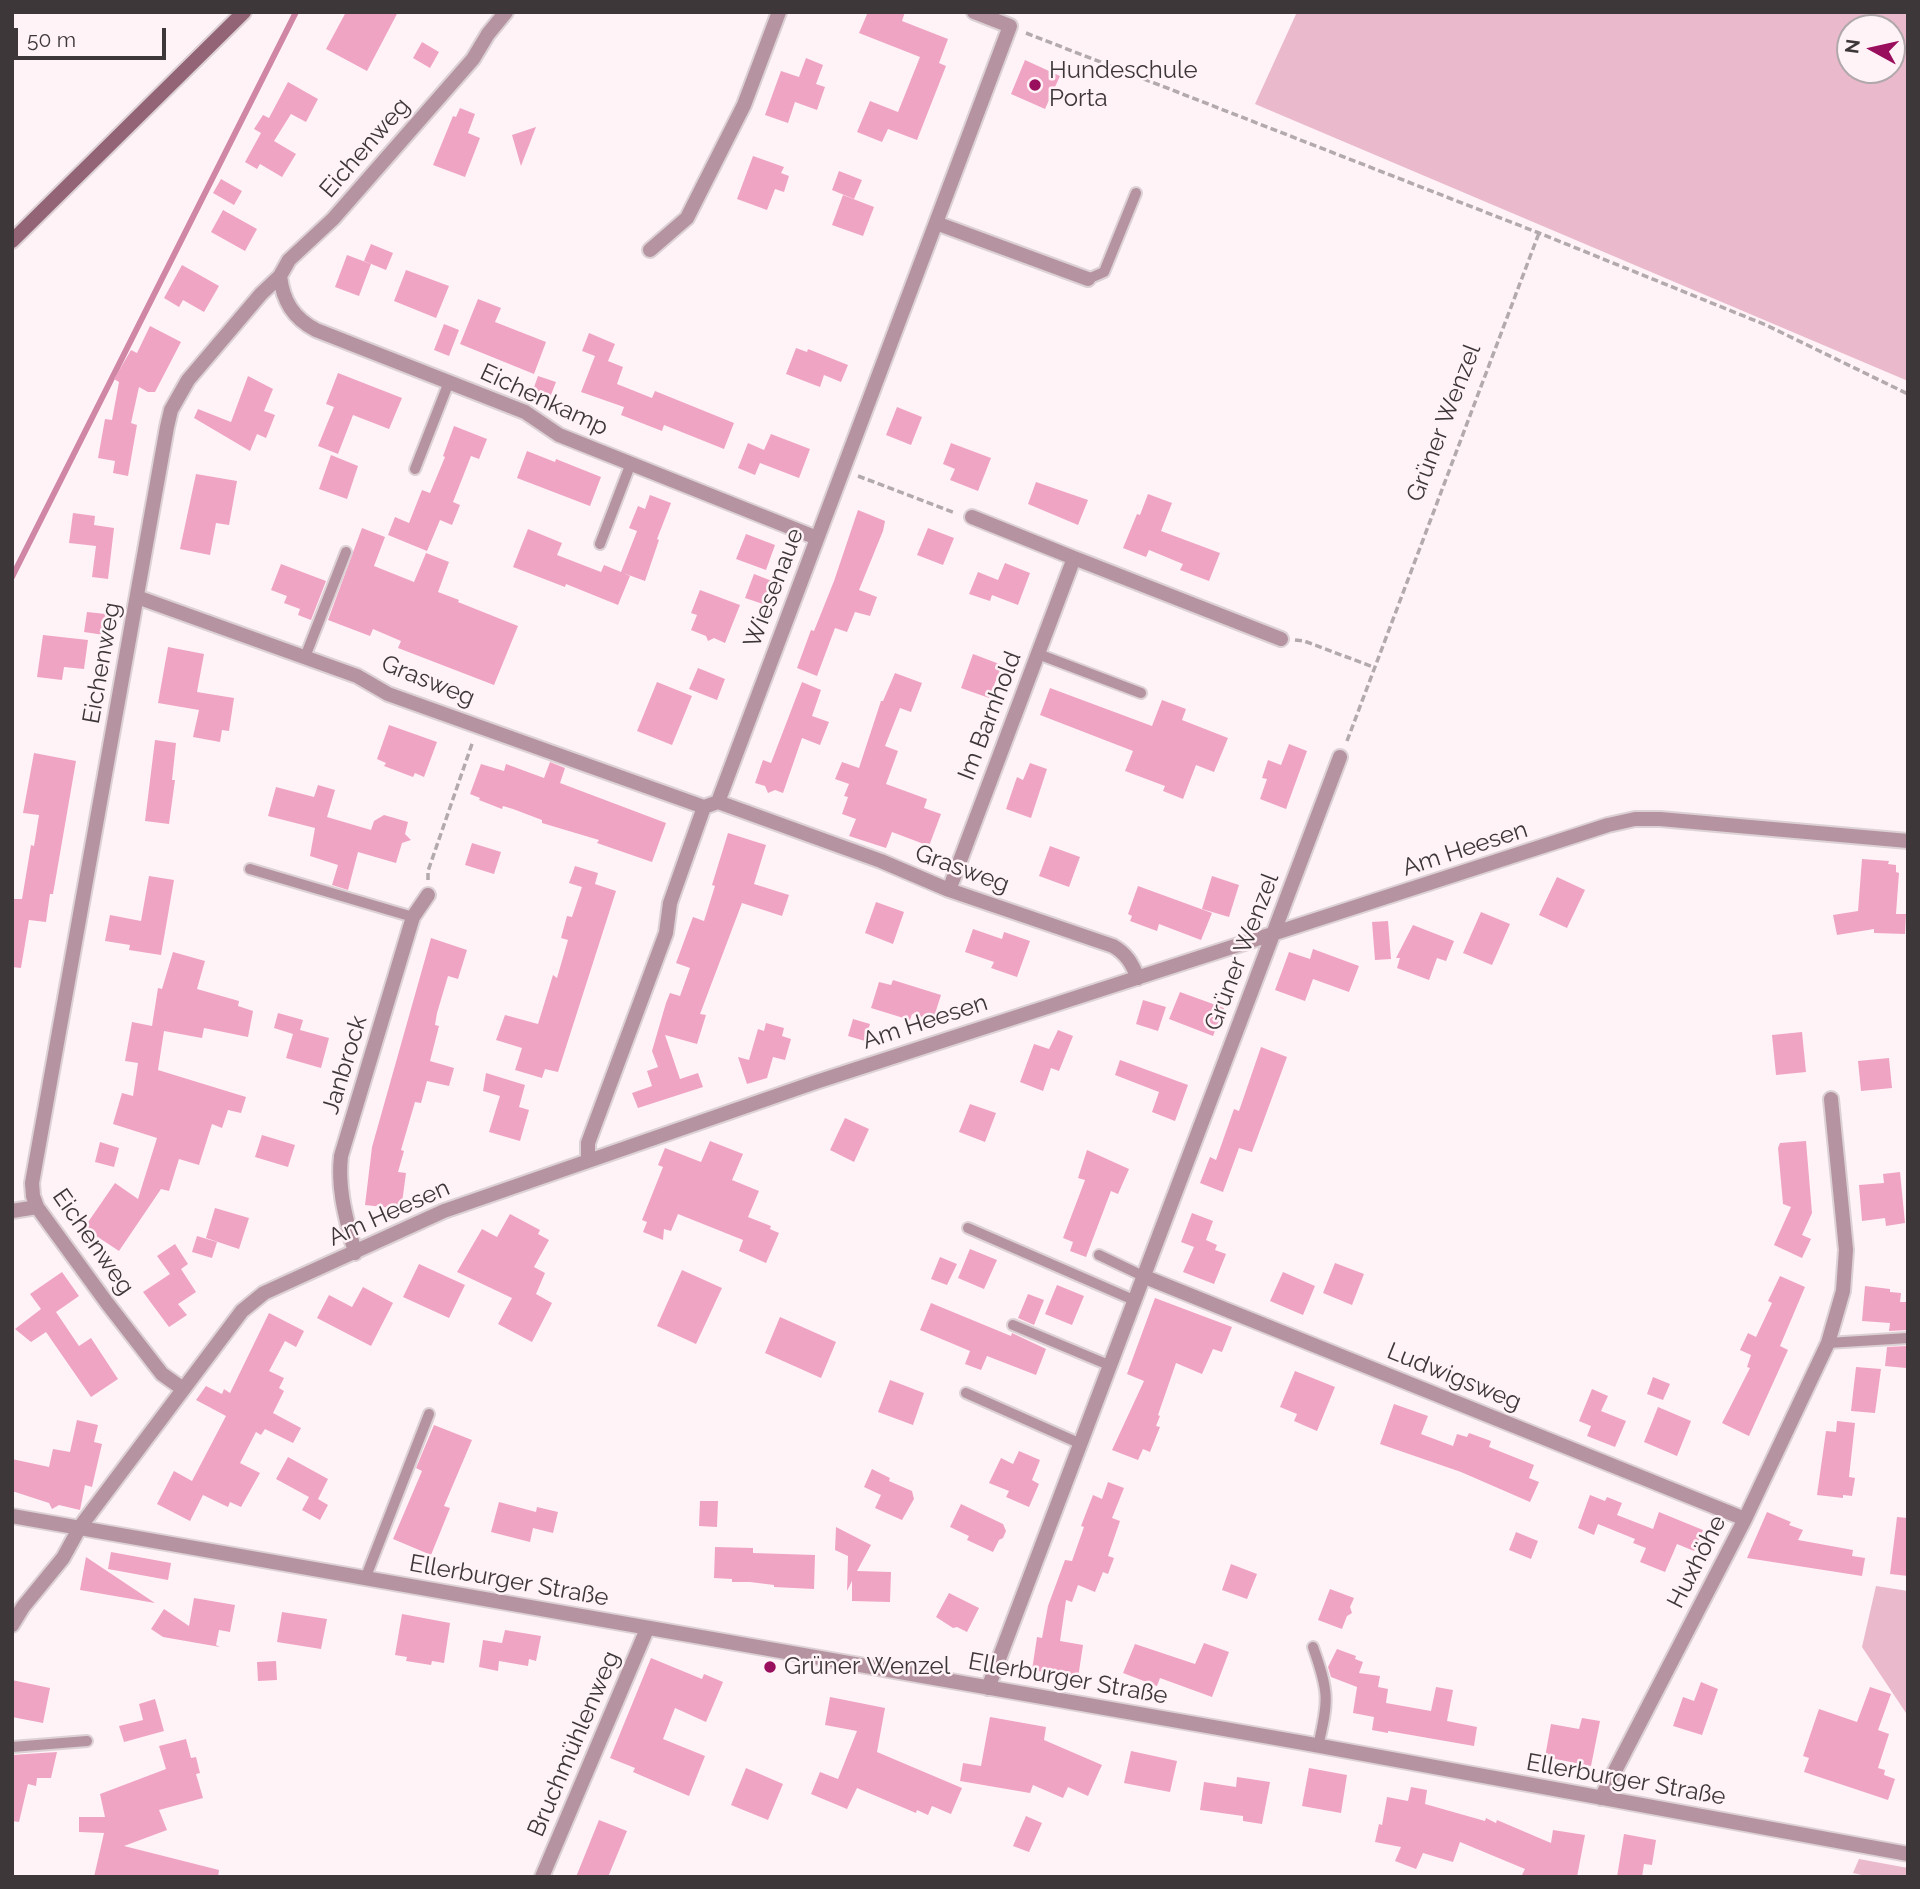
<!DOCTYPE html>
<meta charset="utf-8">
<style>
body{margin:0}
#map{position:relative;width:1920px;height:1889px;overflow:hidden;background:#fff3f7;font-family:Raleway,sans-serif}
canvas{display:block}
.frame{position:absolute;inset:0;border:14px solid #3d3739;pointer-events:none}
.north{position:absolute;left:1836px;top:14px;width:70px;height:70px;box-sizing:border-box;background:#fff3f7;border:2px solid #b1a8ab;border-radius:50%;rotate:278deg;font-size:19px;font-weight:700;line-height:28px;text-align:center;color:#3d3739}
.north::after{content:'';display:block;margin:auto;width:24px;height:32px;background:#9a0e5e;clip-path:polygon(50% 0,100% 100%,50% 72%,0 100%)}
.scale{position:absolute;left:14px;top:28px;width:152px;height:32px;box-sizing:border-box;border:4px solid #3d3739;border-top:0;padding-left:9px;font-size:21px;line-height:24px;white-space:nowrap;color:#3d3739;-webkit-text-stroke:5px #fff3f7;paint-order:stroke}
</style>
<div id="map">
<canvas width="1920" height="1889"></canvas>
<div class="frame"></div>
<div class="north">N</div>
<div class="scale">50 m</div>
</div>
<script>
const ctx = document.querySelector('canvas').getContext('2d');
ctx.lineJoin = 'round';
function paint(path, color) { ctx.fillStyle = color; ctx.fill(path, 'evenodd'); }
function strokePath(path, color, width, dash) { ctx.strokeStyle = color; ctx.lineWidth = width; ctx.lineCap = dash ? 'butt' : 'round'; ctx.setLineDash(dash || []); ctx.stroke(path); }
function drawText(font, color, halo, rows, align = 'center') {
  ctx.font = font + ' Raleway,sans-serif'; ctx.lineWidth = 5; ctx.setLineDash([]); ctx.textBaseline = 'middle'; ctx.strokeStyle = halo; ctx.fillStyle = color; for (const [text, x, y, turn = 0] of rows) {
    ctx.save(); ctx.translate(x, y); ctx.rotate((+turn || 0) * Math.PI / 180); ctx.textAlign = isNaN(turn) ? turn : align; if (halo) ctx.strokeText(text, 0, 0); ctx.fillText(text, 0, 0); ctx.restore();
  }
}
paint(new Path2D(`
 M1297 12H1908V381L1255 104ZM1850 28H1892V70H1850Z
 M1876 1586 1908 1591V1716L1862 1647Z
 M1859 1859 1908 1868V1877H1870L1853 1873Z`), '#ebb9cc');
strokePath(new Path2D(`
 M12 577 296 12`), '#d086a5', 6);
paint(new Path2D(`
 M346 12H398L367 71 326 49Z
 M868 12H905L902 21 948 39 939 63 946 66 917 140 888 129 882 142 857 132 870 101 898 112 920 57 859 33Z
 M422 42 439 52 430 68 413 58Z
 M806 58 823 65 816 84 825 87 817 110 795 102 788 123 765 115 781 71 799 77Z
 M1025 60 1060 76 1045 109 1011 94Z
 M288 82 318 99 306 122 291 114 274 141 296 154 282 177 260 164 257 169 245 162 261 133 254 129 263 115 269 118Z
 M460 108 475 114 468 133 480 138 465 177 433 165 453 116 456 117Z
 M536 127 521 166 512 135Z
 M753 156 784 167 781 173 789 176 784 192 775 189 767 210 737 199Z
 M839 171 862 180 854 199 832 190Z
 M221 179 242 191 234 205 213 193Z
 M843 195 874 207 863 236 832 225Z
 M223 210 257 229 245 251 211 232Z
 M371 244 393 253 386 270 364 261Z
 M347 255 371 264 359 296 335 287Z
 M182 265 219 286 204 312 183 300 179 307 164 298Z
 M406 270 449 286 436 318 394 301Z
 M478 299 501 308 495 322 546 342 534 374 460 344Z
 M444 324 459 330 449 356 434 350Z
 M150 326 181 342 155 392H148L139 387 131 423 137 425 128 476 113 473 115 461 98 458 105 419 112 420 119 382 114 379 131 350 137 353Z
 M589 333 615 344 608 361 623 367 617 384 652 398 655 391 734 423 724 449 664 425 662 431 621 415 624 407 581 392 595 356 582 351Z
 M796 348 807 352 808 349 848 365 841 382 824 375 820 387 786 374Z
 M338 373 402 398 389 429 353 415 338 454 318 446 334 407 326 404Z
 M248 376 273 389 264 411 275 415 266 438 257 434 250 451 194 418 198 409 231 422Z
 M538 376 556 382 549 400 532 393Z
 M897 407 922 417 911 445 886 435Z
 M454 426 487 439 479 459 471 456 453 502 460 505 452 525 440 520 427 551 388 535 395 517 409 523 422 490 430 493 445 457 443 456Z
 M771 434 810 449 799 478 760 463 755 475 738 468 748 443 764 450Z
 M951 443 991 458 978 491 950 480 955 469 943 464Z
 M527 451 555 462 556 459 601 477 590 506 517 478Z
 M331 455 358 466 347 499 319 489Z
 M196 474 237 481 229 525 216 523 210 555 180 549Z
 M1036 482 1088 500 1078 525 1028 504Z
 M1148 494 1172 503 1161 531 1220 553 1209 581 1180 570 1183 564 1149 550 1146 557 1123 548 1137 514 1140 515Z
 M650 495 671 503 657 539 659 540 645 581 623 573 630 576 618 605 566 584 565 587 513 567 528 529 562 543 557 555 601 572 604 565 621 572 637 531 629 528 638 506 645 509Z
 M858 510 885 521 883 531 859 590 877 597 870 616 855 612 847 632 835 628 817 676 797 668 811 630 814 631 834 581Z
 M73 513 95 516 94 525 114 528 108 579 92 577 96 546 69 543Z
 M362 528 385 537 374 566 414 582 426 553 449 562 438 592 459 600 458 602 518 626 494 685 398 648 401 641 373 629 370 636 328 620Z
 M928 528 954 538 943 565 917 555Z
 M746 534 775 545 766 570 736 559Z
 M1005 563 1030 573 1018 605 992 595 990 601 969 594 978 572 998 580Z
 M281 564 326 581 311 620 298 615 300 609 284 603 287 596 271 590Z
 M754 574 772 581 763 604 745 598Z
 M700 590 740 605 725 643 714 638 708 641 706 636 691 630 697 615 691 613Z
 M87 612 106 614 104 635 84 632Z
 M43 635 88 640 84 669 64 667 62 680 37 677Z
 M168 647 204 654 197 692 234 698 229 731 222 730 220 742 193 737 199 710 158 703Z
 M973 654 1002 665 989 698 961 688Z
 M698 668 725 679 717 700 689 689Z
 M895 673 922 683 911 712 900 708 885 746 898 751 886 784 927 799 924 808 941 814 929 846 892 832 886 848 849 836 856 819 842 814 848 797 844 796 849 784 835 779 842 762 859 768 881 701H883Z
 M657 682 692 696 672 745 637 731Z
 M802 682 821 690 812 716 829 722 820 745 802 738 783 793 775 790 768 793 765 786 755 783 763 760 771 763Z
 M1050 688 1152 726 1162 700 1186 709 1182 720 1228 738 1214 772 1196 765 1183 799 1163 791 1165 786 1125 771 1133 751 1040 715Z
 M389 725 437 742 424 777 415 773 413 777 384 766 386 763 377 759Z
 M155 740 176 743 172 780H175L169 824 145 821Z
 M1289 744 1307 751 1286 809 1260 799 1267 779 1262 778 1268 760 1281 765Z
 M34 753 76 761 53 894H50L46 922 29 920 21 968 12 967V899H22L31 845 34 846 39 815 23 813Z
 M550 762 565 768 560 783 666 823 652 862 597 843 599 840 542 823V820L513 809 503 806 502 809 479 800 480 798 470 794 481 764 504 771 506 764 544 778Z
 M1030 763 1047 769 1031 818 1006 809 1017 777 1023 780Z
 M318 785 335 790 327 817 371 830 374 821 384 815 408 822 405 834 411 840 402 843 396 863 358 852 348 890 332 885 338 865 310 856 315 828 268 816 276 787 314 797Z
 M728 833 766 845 754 884 789 895 782 916 742 903 700 1014 706 1015 697 1044 665 1035 680 1079 698 1073 703 1087 638 1108 632 1093 652 1086 647 1071 658 1067 652 1051 666 1003 670 993 680 996 690 968 676 963 693 917 704 921 715 886 712 885Z
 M472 843 501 852 494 874 465 865Z
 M1050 846 1080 857 1069 887 1039 876Z
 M1862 859 1889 861 1888 864 1896 865V872L1899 873 1896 914H1906L1905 934 1874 933V929L1837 935 1833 915 1858 911Z
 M575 866 598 873 595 884 616 891 558 1072 545 1069 542 1078 515 1070 522 1048 496 1040 505 1015 538 1024 553 975 557 978 568 940 561 938 567 916 572 917 582 887 569 883Z
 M149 876 174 880 161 955 129 950 130 945 105 941 110 915 141 921Z
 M1212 876 1239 885 1229 917 1202 909Z
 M1557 877 1585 890 1567 928 1539 915Z
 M1138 886 1212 913 1201 940 1159 924 1157 931 1130 921 1132 916 1128 914Z
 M876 902 904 912 893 944 865 933Z
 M1481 912 1510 924 1492 965 1463 953Z
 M1388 921 1391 959 1375 960 1372 922Z
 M1413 925 1454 941 1446 961 1437 958 1429 980 1397 968 1400 958H1396Z
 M973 929 1002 939 1004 932 1030 941 1017 977 991 968 994 962 965 952Z
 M431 938 467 950 458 979 448 976 437 1013 435 1025 439 1026 430 1061 454 1068 449 1086 427 1081 421 1103 415 1102 401 1150 404 1151 398 1172 406 1173 402 1203 392 1208 365 1205 372 1147Z
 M1313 949 1359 966 1349 992 1313 979 1305 1001 1275 990 1289 952 1310 959Z
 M173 952 205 961 197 989 239 1001 238 1006 253 1011 248 1037 204 1028 202 1038 164 1031 158 1070 246 1097 241 1113 228 1110 222 1128 212 1124 199 1165 179 1159 169 1191 161 1189 119 1251 84 1228 115 1183 138 1199 157 1138 113 1124 122 1093 133 1096 138 1063 125 1061 132 1022 152 1026 158 988 162 989Z
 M893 980 941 995 933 1020 912 1014 910 1020 871 1008 879 982 891 985Z
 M1180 992 1224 1008 1213 1036 1169 1019Z
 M1143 1000 1166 1007 1158 1031 1136 1024Z
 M278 1013 303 1020 300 1030 329 1038 321 1068 286 1058 293 1034 274 1028Z
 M853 1019 870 1024 865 1041 848 1036Z
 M766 1023 784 1028 782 1036 791 1039 785 1060 773 1057 767 1078 747 1084 738 1057 749 1060 758 1029 764 1031Z
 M1058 1030 1073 1036 1059 1071 1051 1068 1043 1091 1020 1082 1034 1044 1049 1049Z
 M1802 1032 1806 1072 1776 1075 1772 1035Z
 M1261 1047 1287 1057 1252 1152 1239 1148 1223 1192 1200 1183 1210 1157 1216 1160 1234 1109 1239 1111Z
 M1889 1058 1892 1088 1861 1091 1858 1061Z
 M1120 1060 1188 1085 1175 1121 1152 1112 1159 1092 1115 1075Z
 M486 1073 525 1085 519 1107 529 1110 520 1141 489 1132 500 1096 483 1091Z
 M970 1104 996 1113 985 1142 959 1132Z
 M845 1118 869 1129 854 1162 830 1150Z
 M262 1135 295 1145 288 1167 255 1157Z
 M710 1141 743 1154 732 1180 759 1191 748 1217 771 1226 770 1229 779 1233 766 1263 739 1251 743 1240 678 1214 671 1231 664 1229 663 1240 643 1232 647 1222 642 1220 663 1167 658 1165 665 1148 701 1162Z
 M1806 1141 1812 1213 1802 1235 1811 1239 1802 1258 1774 1245 1791 1207 1783 1204 1778 1148 1780 1143Z
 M100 1142 119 1148 114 1167 95 1162Z
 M1087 1150 1129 1169 1118 1194 1111 1191 1086 1257 1070 1251 1073 1242 1063 1238 1085 1180 1078 1178Z
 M1900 1172 1905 1223 1886 1226 1885 1218 1862 1221 1859 1185 1884 1183 1883 1174Z
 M215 1208 249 1218 239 1249 206 1238Z
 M1192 1213 1213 1221 1206 1240 1217 1245 1215 1250 1226 1254 1214 1284 1183 1272 1194 1247 1181 1242Z
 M510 1214 540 1230 538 1234 549 1240 534 1267 545 1273 536 1294 552 1303 532 1342 498 1324 512 1298 457 1272 482 1229 497 1237Z
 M197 1236 217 1242 212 1258 192 1252Z
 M175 1244 188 1264 181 1269 196 1292 178 1304 187 1315 169 1327 143 1292 170 1274 157 1256Z
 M970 1249 997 1260 984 1289 958 1278Z
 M940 1257 957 1264 947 1285 931 1279Z
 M1335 1263 1364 1274 1352 1305 1323 1293Z
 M419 1264 465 1285 449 1318 403 1297Z
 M682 1270 722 1288 696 1344 657 1326Z
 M62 1272 79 1296 56 1312 79 1346 91 1338 118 1379 91 1397 46 1332 31 1342 15 1329 41 1309 30 1294Z
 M1283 1272 1315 1286 1303 1315 1270 1301Z
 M1780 1276 1805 1287 1780 1346 1788 1350 1749 1436 1722 1423 1750 1368 1747 1367 1751 1355 1740 1350 1748 1333 1756 1337 1772 1303 1768 1301Z
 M1057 1285 1084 1296 1072 1325 1045 1314Z
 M1865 1286 1890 1289V1292L1901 1293 1900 1302H1908V1330L1889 1331 1890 1323 1862 1321Z
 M363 1287 393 1303 371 1346 317 1318 329 1295 352 1307Z
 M1028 1294 1044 1300 1034 1325 1018 1318Z
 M1155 1298 1232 1327 1222 1352 1213 1349 1202 1374 1176 1363 1158 1415 1160 1416 1156 1426 1160 1427 1150 1452 1143 1449 1138 1460 1112 1450 1144 1381 1127 1374Z
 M931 1303 1011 1336 1012 1333 1046 1349 1036 1375 987 1356 981 1370 965 1364 970 1351 920 1330Z
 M269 1313 304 1331 296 1347 285 1341 269 1371 284 1378 279 1388 284 1391 273 1413 301 1428 293 1443 265 1429 261 1435 256 1432 240 1463 260 1473 241 1507 230 1502 228 1507 203 1495 190 1521 157 1504 174 1471 192 1481 226 1416 196 1400 206 1386 222 1394 224 1389 230 1393Z
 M780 1317 836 1342 821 1378 765 1353Z
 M1907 1346 1906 1368 1885 1366 1887 1347Z
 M1856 1367 1881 1369 1875 1413 1851 1411Z
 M1295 1371 1335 1387 1317 1431 1294 1421 1297 1414 1280 1407Z
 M1653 1377 1670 1384 1663 1400 1647 1394Z
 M890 1380 924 1393 913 1425 878 1412Z
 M1592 1389 1608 1396 1601 1411 1626 1421 1615 1447 1587 1436 1591 1426 1579 1421Z
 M1394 1404 1428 1416 1421 1434 1453 1446 1457 1434 1467 1437 1469 1433 1491 1441 1489 1447 1534 1465 1529 1478 1539 1482 1530 1502 1461 1472 1380 1444Z
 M1658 1407 1691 1421 1677 1456 1644 1442Z
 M77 1420 98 1425 94 1442 102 1444 92 1487 85 1485 80 1510 59 1505 52 1509 49 1503 12 1491V1459L49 1467 53 1449 70 1452Z
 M1837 1421 1855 1423 1849 1477 1855 1478 1852 1496 1843 1495V1498L1817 1495 1826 1431 1836 1432Z
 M434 1425 472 1440 444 1506 450 1508 431 1555 393 1539 422 1471 416 1468Z
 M1019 1451 1040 1460 1032 1480 1039 1484 1029 1507 1006 1497 1009 1491 989 1483 1001 1458 1013 1464Z
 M288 1457 328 1479 318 1499 328 1505 320 1520 302 1510 309 1497 276 1479Z
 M872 1469 890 1478 889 1481 912 1491 914 1499 902 1520 875 1508 881 1495 864 1487Z
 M1108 1482 1124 1488 1112 1518 1120 1521 1108 1556 1114 1558 1108 1574 1103 1572 1095 1592 1078 1585 1072 1602 1066 1600 1060 1641 1083 1645 1078 1678 1032 1670 1037 1637 1042 1638 1048 1606 1065 1560 1072 1561 1084 1527 1081 1526 1093 1495 1102 1499Z
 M1590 1495 1605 1501 1607 1497 1622 1503 1617 1515 1653 1529 1659 1512 1703 1530 1694 1551 1677 1544 1665 1572 1640 1562 1646 1548 1633 1543 1635 1539 1598 1524 1594 1535 1578 1528Z
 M700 1501H718L717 1527 699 1526Z
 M499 1502 536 1512 537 1507 558 1512 553 1533 533 1528 530 1542 491 1532Z
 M961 1504 1003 1524 1006 1531 1003 1538 999 1540 993 1552 967 1540 969 1536 950 1527Z
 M1767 1512 1791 1522 1789 1525 1803 1530 1798 1540 1853 1550 1852 1556 1865 1558 1862 1576 1747 1558Z
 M1897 1517 1908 1518V1576L1890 1574Z
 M836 1527 871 1545 857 1571 891 1572 890 1602 852 1601V1581L847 1591 848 1556 835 1550Z
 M1516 1532 1538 1541 1531 1559 1509 1550Z
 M715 1547 753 1548V1553L815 1555 814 1589 774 1587V1585L750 1582H732V1579L714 1578Z
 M111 1552 171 1563 168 1580 108 1569Z
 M86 1557 155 1603 80 1590Z
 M1231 1564 1257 1574 1247 1599 1222 1590Z
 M1330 1589 1354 1598 1350 1607 1352 1613 1347 1616 1342 1629 1318 1620Z
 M949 1593 979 1608 967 1632 957 1627 953 1628 936 1617Z
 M194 1598 235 1605 230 1632 219 1630 216 1645 220 1647 163 1637 151 1629 164 1609 189 1626Z
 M282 1612 327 1619 321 1649 277 1642Z
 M402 1614 450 1623 444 1663 432 1661 431 1665 406 1661 407 1657 395 1655Z
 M505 1630 541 1636 536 1661 529 1659 528 1666 499 1661 498 1671 479 1667 483 1640 502 1643Z
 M1204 1643 1229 1652 1212 1697 1160 1678 1157 1686 1123 1673 1135 1644 1195 1664Z
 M1337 1649 1356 1656 1355 1659 1363 1662 1359 1673 1380 1676 1378 1687 1388 1689 1386 1703 1431 1711 1436 1687 1453 1690 1447 1721 1477 1727 1474 1746 1388 1731V1733L1372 1730 1374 1717 1353 1713 1357 1687 1331 1677 1328 1667Z
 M651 1658 702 1679 704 1674 723 1682 706 1722 675 1708 663 1739 705 1756 689 1796 633 1772 635 1768 610 1758Z
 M276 1661 277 1680 258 1681 257 1662Z
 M12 1680 50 1688 43 1723 12 1717Z
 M1701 1682 1718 1689 1702 1735 1673 1726 1683 1697 1694 1701Z
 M1870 1687 1891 1694 1878 1730 1889 1734 1878 1768 1885 1770 1884 1775 1895 1779 1888 1800 1804 1772 1809 1758 1803 1756 1819 1709 1857 1722Z
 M830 1697 885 1708 877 1752 962 1788 951 1814 932 1806 928 1815 917 1810 916 1813 857 1788 847 1809 811 1794 820 1772 838 1779 857 1731 825 1725Z
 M155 1699 164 1731 124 1742 119 1726 143 1720 139 1704Z
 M990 1717 1046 1727 1044 1740 1102 1765 1088 1796 1068 1787 1063 1798 1033 1785 1030 1793 960 1781 963 1763 981 1766Z
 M1582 1718 1600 1721 1591 1766 1545 1757 1551 1724 1579 1729Z
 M186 1739 191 1758 196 1757 200 1773 196 1774 203 1798 159 1810 167 1830 124 1846 219 1870 218 1877H94L104 1833 79 1832V1817H105L100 1794 166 1769 159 1746Z
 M1131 1751 1177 1761 1170 1792 1124 1783Z
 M57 1752 51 1778H37L36 1786 28 1784 19 1822 12 1821V1755Z
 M746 1768 783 1784 768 1820 731 1805Z
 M1309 1768 1347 1775 1341 1813 1302 1806Z
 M1237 1777 1270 1782 1262 1824 1243 1821V1816L1200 1810 1204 1782 1236 1787Z
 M1411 1787 1427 1790 1425 1804 1485 1821 1486 1818 1496 1823 1497 1820 1551 1843 1553 1830 1585 1835 1577 1877H1521L1525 1869 1460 1842 1453 1862 1423 1853 1416 1869 1395 1861 1401 1847 1375 1842 1379 1824 1382 1825 1387 1797 1408 1801Z
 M1026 1816 1042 1823 1029 1852 1013 1846Z
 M599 1820 627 1831 608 1877H576Z
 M1624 1834 1656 1840 1652 1865 1644 1864 1642 1877H1617Z`), '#f0a4c3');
const lane = new Path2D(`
 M1088 279 1104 272 1136 193
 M415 469 449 382
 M600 544 631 463
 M1038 654 1141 693
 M305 657 346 552
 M250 869 413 917
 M968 1228 1136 1301
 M1099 1255 1145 1277
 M1013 1325 1111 1366
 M1828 1343 1908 1338
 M966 1393 1081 1444
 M365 1579 429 1414
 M1313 1647C1329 1692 1329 1700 1318 1746
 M12 1747 87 1741`);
const street = new Path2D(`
 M936 223 1088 279
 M650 250 687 218 744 105 779 12
 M280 276C283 301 293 318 316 330L525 412 559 435 817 538
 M972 517 1074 558
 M137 597 357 676 388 694 704 807
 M718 802 881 861 949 890 1113 946C1127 954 1132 964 1138 978
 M949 890 1074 558 1281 639
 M588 1160V1143L666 933 670 903 704 807 718 802 1010 26 974 12
 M12 1211 37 1207
 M355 1253C347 1221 337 1190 341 1156L413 917 428 895
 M1145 1277 1745 1519
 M183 1389 162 1374 107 1303 37 1207 33 1196 32 1183 167 427 171 410 188 380 261 294 280 276 289 260 333 219 473 59 488 34 506 12
 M12 1516 1304 1743 1908 1854
 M12 1625 23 1607 63 1558 80 1527 242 1311 264 1293 444 1211 816 1082 1608 825 1635 819H1660L1908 841
 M988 1688 1340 757
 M1601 1798 1745 1519 1828 1343 1843 1291 1846 1250 1831 1099
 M542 1877 647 1629`);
const secondary = new Path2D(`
 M12 241 244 12`);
strokePath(lane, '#dcd1d5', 14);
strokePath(street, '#dcd1d5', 18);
strokePath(secondary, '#dcd1d5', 18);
strokePath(new Path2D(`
 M1026 33 1539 233 1766 325 1908 394
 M858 476 955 513
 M1295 640 1304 641 1376 668
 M1347 741 1539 233
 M428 880V871L473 741`), '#b3aaad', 3.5, [7, 3.5]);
strokePath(lane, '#b593a0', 10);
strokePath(street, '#b593a0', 14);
strokePath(secondary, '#936376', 14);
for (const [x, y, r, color] of [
 [1035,85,7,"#9a0e5e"],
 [770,1667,7,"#9a0e5e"]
]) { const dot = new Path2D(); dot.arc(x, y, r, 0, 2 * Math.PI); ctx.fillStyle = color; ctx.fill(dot); strokePath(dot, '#fff3f7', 2.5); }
drawText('24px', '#3d3739', '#fff3f7', [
 ["Hundeschule",1049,71],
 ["Porta",1049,99],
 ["Grüner Wenzel",784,1667]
], 'left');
drawText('24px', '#3d3739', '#fff3f7', [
 ["Eichenweg",365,148,-49],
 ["Eichenkamp",544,400,25],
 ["Grüner Wenzel",1444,423,-69],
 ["Wiesenaue",774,588,-69],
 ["Eichenweg",102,663,-80],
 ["Grasweg",428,681,22],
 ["Im Barnhold",990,716,-69],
 ["Am Heesen",1465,849,-18],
 ["Grasweg",962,869,20],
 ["Grüner Wenzel",1242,952,-69],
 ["Am Heesen",925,1022,-18],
 ["Janbrock",345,1065,-73],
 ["Am Heesen",389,1213,-24],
 ["Eichenweg",93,1242,55],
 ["Ludwigsweg",1454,1377,22],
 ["Huxhöhe",1697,1562,-63],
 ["Ellerburger Straße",509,1581,10],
 ["Ellerburger Straße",1068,1679,10],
 ["Bruchmühlenweg",574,1744,-67],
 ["Ellerburger Straße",1626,1780,10]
]);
</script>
